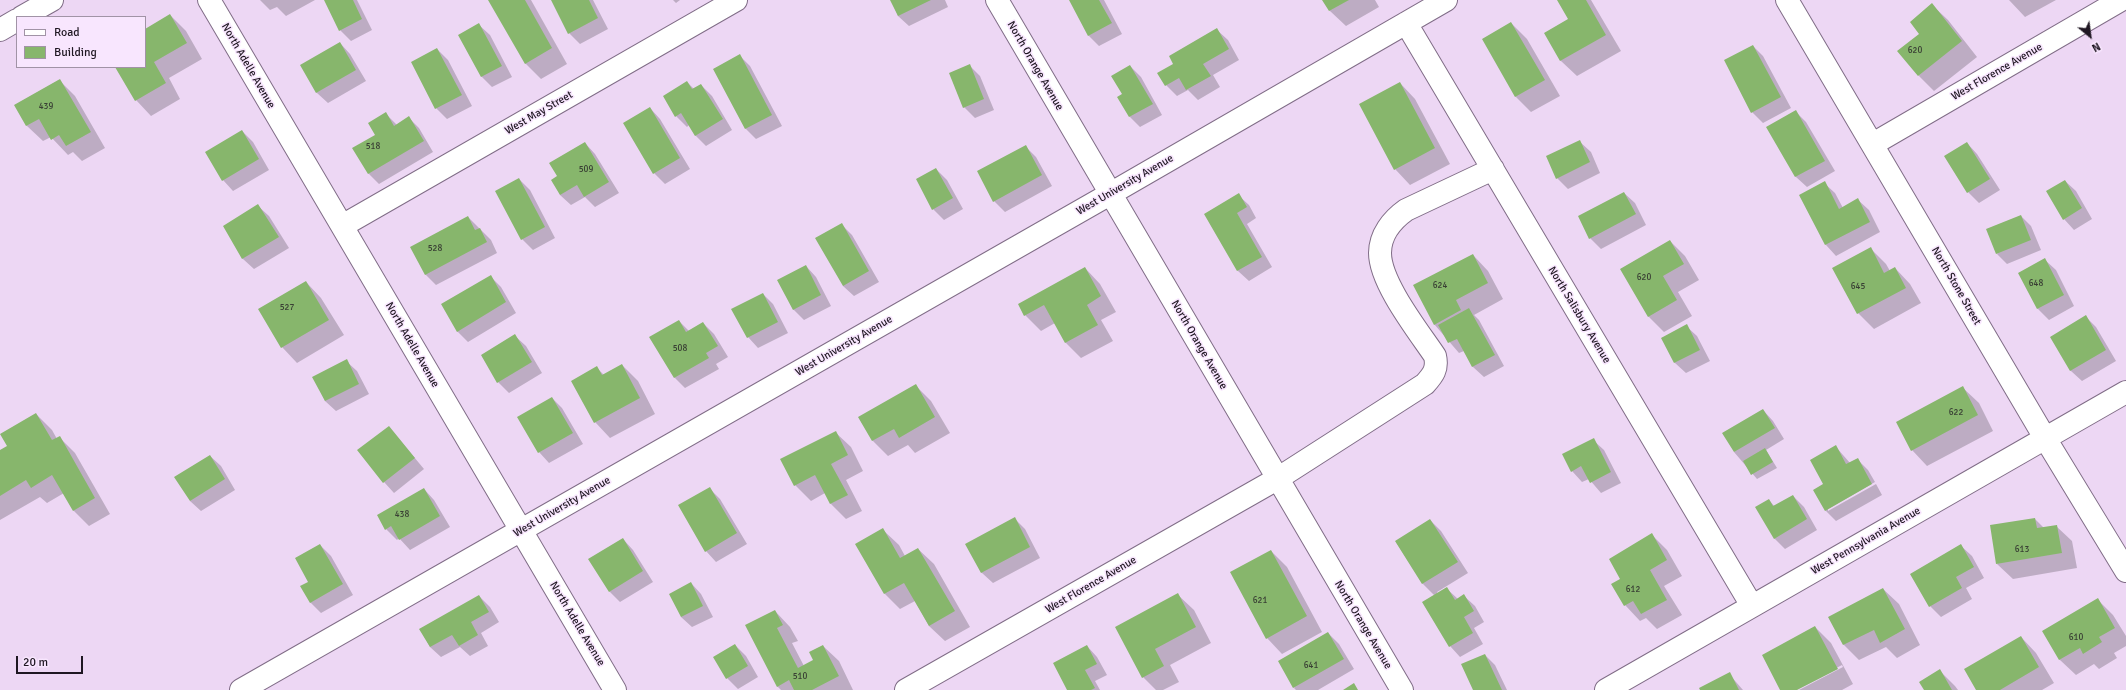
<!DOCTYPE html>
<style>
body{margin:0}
#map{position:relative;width:2126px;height:690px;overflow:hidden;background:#edd7f4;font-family:Signika,sans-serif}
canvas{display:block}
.legend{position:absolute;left:16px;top:16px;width:130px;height:52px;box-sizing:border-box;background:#f8e6fe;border:1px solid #a193a6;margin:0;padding:5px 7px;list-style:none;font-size:12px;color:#1f1722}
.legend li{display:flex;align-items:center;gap:8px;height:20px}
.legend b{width:20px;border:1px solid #a193a6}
.north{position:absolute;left:2070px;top:16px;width:40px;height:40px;-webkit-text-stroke:3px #f8e6fe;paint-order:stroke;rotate:151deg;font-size:11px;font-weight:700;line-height:16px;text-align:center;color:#1f1722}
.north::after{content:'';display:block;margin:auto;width:14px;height:18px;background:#1f1722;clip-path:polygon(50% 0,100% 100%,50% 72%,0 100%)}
.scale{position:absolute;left:16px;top:656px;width:67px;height:18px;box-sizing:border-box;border:2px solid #1f1722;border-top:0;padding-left:5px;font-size:12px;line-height:14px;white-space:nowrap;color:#1f1722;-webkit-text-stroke:3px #f8e6fe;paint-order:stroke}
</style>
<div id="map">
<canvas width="2126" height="690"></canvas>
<ul class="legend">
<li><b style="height:5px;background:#fff"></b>Road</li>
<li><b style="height:11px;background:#87b66c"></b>Building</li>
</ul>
<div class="north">N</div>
<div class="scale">20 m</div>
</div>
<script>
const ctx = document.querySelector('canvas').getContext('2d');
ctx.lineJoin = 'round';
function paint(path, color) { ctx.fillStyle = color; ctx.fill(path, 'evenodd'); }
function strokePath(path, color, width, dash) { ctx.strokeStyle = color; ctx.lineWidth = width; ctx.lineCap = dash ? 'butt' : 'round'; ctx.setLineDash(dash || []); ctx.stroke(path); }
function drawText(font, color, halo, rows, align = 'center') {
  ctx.font = font + ' Signika,sans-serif'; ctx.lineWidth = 3; ctx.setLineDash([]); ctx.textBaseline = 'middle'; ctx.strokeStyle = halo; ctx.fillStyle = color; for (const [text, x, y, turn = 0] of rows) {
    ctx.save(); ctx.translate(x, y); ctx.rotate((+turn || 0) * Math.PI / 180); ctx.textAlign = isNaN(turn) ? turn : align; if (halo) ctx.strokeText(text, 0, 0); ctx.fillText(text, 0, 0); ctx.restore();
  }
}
paint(new Path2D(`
 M260 0H315L286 16 277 7 270 10Z
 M325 0H357L372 30 351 41 340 30Z
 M490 0H531L567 64 541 79 525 63Z
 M552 0H593L608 29 580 44 569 33Z
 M673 0H680L676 3Z
 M891 0H945L948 7 909 26 898 16Z
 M1070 0H1104L1122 34 1099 46 1089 36Z
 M1324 0H1375L1379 7 1346 26 1330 11Z
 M1558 0H1591L1621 51 1577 76 1561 61 1545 33 1570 19Z
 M2009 0H2056L2025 17Z
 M1932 5 1948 20 1977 57 1934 91 1919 76 1921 34Z
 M170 15 186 31 202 59 169 78 180 99 151 116 136 100 116 67H145V30Z
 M1511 23 1527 39 1560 96 1531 112 1516 97 1483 39Z
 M479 25 490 35 512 77 492 87 482 77 459 35Z
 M1217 30 1228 40 1239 60 1213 75 1220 87 1198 100 1188 90 1177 96 1166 85 1159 73 1175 64Z
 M340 43 350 54 366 81 328 103 317 93 302 65Z
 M1753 46 1763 56 1791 108 1763 123 1752 112Z
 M437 49 448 60 472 106 447 119 436 108Z
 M740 56 750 66 782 126 756 139 746 129 714 69Z
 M969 65 980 76 994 110 975 118 964 107Z
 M1130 66 1141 77 1162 115 1140 127 1130 117 1118 97 1123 94Z
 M59 80 75 96 105 148 82 161 73 152 68 155 51 137 43 141 27 126 15 105Z
 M687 82 694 89 701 85 712 96 732 130 706 146 695 135 689 125 687 127 676 116Z
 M1400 83 1415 99 1450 164 1410 185 1395 169Z
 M650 108 660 119 690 169 665 184 654 173Z
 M1795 111 1806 122 1835 171 1807 187 1796 177 1768 127Z
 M385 113 397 125 409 118 419 128 433 152 379 184 369 174 354 149 376 135Z
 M242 131 253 142 269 170 233 191 223 180Z
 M1580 142 1591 152 1600 173 1568 189 1557 178Z
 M585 143 595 154 619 193 595 207 585 197 571 205 560 195Z
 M1967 143 1977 154 2000 190 1979 203 1968 192 1946 156Z
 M1025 146 1036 157 1052 186 1005 212 994 201Z
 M936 169 947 180 963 209 944 220 933 209Z
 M519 179 530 190 555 238 533 250 522 239Z
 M2065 181 2076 191 2092 219 2074 230 2064 219Z
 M1824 183 1835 193 1843 208 1858 200 1869 210 1880 232 1836 256 1826 245 1800 196Z
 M1624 193 1635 203 1646 225 1601 249 1590 238Z
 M1238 195 1249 205 1256 218 1247 224 1272 267 1249 281 1238 271 1205 214Z
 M258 206 269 216 289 248 254 269 243 259 224 226Z
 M2021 216 2031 226 2041 250 2007 264 1997 254Z
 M468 217 491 240 497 253 436 285 425 274Z
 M841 224 852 235 879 282 854 296 843 286Z
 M1670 241 1685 256 1699 280 1678 292 1692 316 1664 332 1649 317 1621 269Z
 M1870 248 1886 264 1890 271 1895 268 1910 284 1921 303 1874 329 1858 313Z
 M1473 255 1488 271 1503 299 1474 315 1479 320 1504 366 1484 377 1473 367 1464 351 1459 353 1434 324Z
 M2045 260 2056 270 2074 306 2049 320 2038 309 2019 273Z
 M806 266 816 277 831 306 804 320 793 309Z
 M1085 268 1100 284 1116 312 1101 320 1113 341 1081 358 1066 343 1055 323 1041 331 1025 315Z
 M491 277 501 287 516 313 468 342 457 331Z
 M306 282 321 298 344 335 297 363 282 347Z
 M763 294 773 304 788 333 758 348 748 337Z
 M2086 317 2096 327 2116 361 2082 381 2071 371 2051 337Z
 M679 321 689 331 703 323 714 334 728 357 716 364 719 369 685 388 675 378 651 337Z
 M1686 326 1697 336 1710 361 1686 373 1675 363 1662 338Z
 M515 336 526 346 542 373 509 393 498 382 482 356Z
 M346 361 357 371 369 394 336 411 325 401 314 378Z
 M622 365 638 381 655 414 610 438 595 422 597 368 604 375Z
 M915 385 931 401 950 433 915 453 908 445 888 456 873 441 859 418Z
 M1963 388 1979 403 1993 431 1927 466 1912 450Z
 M552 398 562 408 583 444 549 463 539 452Z
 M1763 410 1773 421 1784 439 1766 450 1777 468 1757 479 1734 452Z
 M36 414 52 430 57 439 59 437 75 453 110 514 89 526 74 511 64 493 47 503 40 497 0 520V452L9 447Z
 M389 427 424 469 394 493 384 482Z
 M835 432 851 447 863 471 846 480 862 511 846 519 831 504 825 493 811 501 795 485Z
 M1593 440 1604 450 1621 483 1601 493 1589 479 1582 482 1572 471Z
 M1836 447 1850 463 1857 459 1868 470 1875 482 1828 509V511L1876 484 1882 495 1836 521 1826 511 1814 490 1825 485Z
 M210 456 221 466 235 490 201 511 190 501Z
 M709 488 720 499 747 544 716 562 706 551Z
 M424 489 434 500 450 527 410 550 399 538 397 540 386 529Z
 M1793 496 1804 507 1817 530 1785 549 1774 538 1769 500 1775 507Z
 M1015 519 1025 529 1040 558 993 583 982 573 967 544Z
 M2035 519 2044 528 2056 526 2072 541 2077 568 2013 579 1997 564Z
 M1430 520 1441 531 1468 573 1437 592 1438 594 1447 589 1458 599 1464 596 1475 606 1484 622 1474 628 1483 644 1460 657 1450 646 1435 596 1423 584 1396 542Z
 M883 530 899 545 905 556 918 549 934 564 970 627 945 641 929 626 915 601 900 609 885 594 857 545Z
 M1652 535 1667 550 1682 576 1664 586 1682 615 1657 629 1646 618 1640 621 1625 605 1622 579Z
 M623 539 633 550 653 582 620 602 610 592 590 560Z
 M320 545 331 556 353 595 321 613 310 602Z
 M1961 546 1972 556 1984 578 1966 588 1972 599 1941 617 1930 606Z
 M1271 551 1287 567 1322 632 1282 654 1267 638Z
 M691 583 701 594 713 617 692 627 681 617Z
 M1883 589 1899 604 1920 645 1897 658 1886 647 1859 660 1844 645 1829 618Z
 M1178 595 1194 610 1211 643 1170 665 1179 682 1163 690H1156L1143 677Z
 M479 596 490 607 499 622 481 633 488 646 470 656 460 647 441 657 430 647 420 629Z
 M2098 600 2113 615 2126 636V646L2114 653 2117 658 2099 669 2094 664 2076 675 2060 660 2043 631Z
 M775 611 790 627 798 641 792 643 804 666 814 661 823 646 839 661 853 690H781L777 686Z
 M1815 627 1831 643 1853 684 1842 690H1799L1843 667 1842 665 1795 690H1781Z
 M1328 633 1339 644 1354 669 1318 690H1296L1294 688Z
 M2021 637 2036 653 2054 683 2042 690H1978Z
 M735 645 746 656 758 677 738 689 727 678Z
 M1087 646 1097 657 1107 675 1095 681 1100 690H1068Z
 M1485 655 1495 665 1507 690H1475Z
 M1940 671 1955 686 1958 690H1925Z
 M1729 674 1743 690H1701Z`), '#0003');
paint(new Path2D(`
 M324 0H353L362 19 339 31Z
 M488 0H525L552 48 525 64Z
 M551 0H589L598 18 568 34Z
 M890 0H931L898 16Z
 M1069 0H1099L1112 23 1088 36Z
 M1322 0H1349L1329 11Z
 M1557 0H1586L1606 35 1560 61 1544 33 1568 19Z
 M1932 3 1962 41 1918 76 1897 51 1919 34 1910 22Z
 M170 14 187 43 154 62 166 83 135 101 115 67H145V29Z
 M1511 22 1545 80 1515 97 1482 39Z
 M479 23 502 66 481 77 458 35Z
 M1217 28 1229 49 1203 64 1211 76 1186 90 1179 78 1165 86 1157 73 1173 64 1169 56Z
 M340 42 356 70 316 93 300 65Z
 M1753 45 1781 97 1751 113 1724 60Z
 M437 48 462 95 435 109 411 62Z
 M740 54 772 115 745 129 713 69Z
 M970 64 984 99 963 108 949 73Z
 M1130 65 1153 104 1129 117 1117 97 1122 94 1111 76Z
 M60 79 91 132 66 146 59 135 51 140 39 119 26 126 14 105Z
 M687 81 692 89 701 84 723 119 695 136 681 113 675 117 663 96Z
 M1400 82 1435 148 1394 170 1359 104Z
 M650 107 680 158 653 174 623 123Z
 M1796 110 1825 161 1795 177 1766 127Z
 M386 112 394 126 409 116 424 141 368 174 352 148 375 135 368 123Z
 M242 130 259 159 222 181 205 152Z
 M1580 140 1590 162 1556 179 1546 156Z
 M585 142 609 182 584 197 577 185 560 195 551 180 557 176 549 163Z
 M1967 142 1990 179 1967 193 1944 156Z
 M1026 145 1042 175 993 202 977 171Z
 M936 168 953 198 932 210 916 179Z
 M519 178 545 227 521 240 495 191Z
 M2065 180 2082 208 2063 220 2046 191Z
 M1825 181 1839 209 1858 198 1870 222 1825 245 1799 195Z
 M1624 192 1636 214 1589 239 1578 216Z
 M1239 193 1247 207 1237 213 1262 257 1237 271 1204 214Z
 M258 204 279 237 242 259 223 226Z
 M2021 215 2031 240 1996 254 1986 229Z
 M468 216 475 230 480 228 487 242 425 275 410 247Z
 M842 223 869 271 843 286 815 238Z
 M1670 240 1684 264 1663 276 1677 300 1648 317 1620 269Z
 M1871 247 1884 273 1895 267 1906 288 1857 314 1832 268Z
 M1473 254 1488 283 1456 300 1461 310 1434 325 1413 285Z
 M2045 258 2064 295 2037 309 2018 273Z
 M806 265 821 295 793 310 777 280Z
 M1085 267 1101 296 1087 305 1098 325 1065 343 1044 305 1024 316 1018 304Z
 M491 275 506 302 457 332 441 304Z
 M306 281 329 320 281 348 258 309Z
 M763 293 778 322 747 338 731 309Z
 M1469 308 1495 355 1472 367 1457 339 1448 343 1438 325Z
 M2086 315 2106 350 2070 371 2050 337Z
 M679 320 686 332 703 322 718 346 706 353 709 358 674 378 649 337Z
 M1687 324 1700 350 1674 363 1661 338Z
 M515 334 532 362 497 383 481 355Z
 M347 359 359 384 325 401 312 377Z
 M622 364 640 398 594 423 571 381 597 366 602 375Z
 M916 384 935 417 899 438 894 429 872 441 858 417Z
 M1963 386 1978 415 1911 451 1896 422Z
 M552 397 573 433 538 453 517 417Z
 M1763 409 1775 428 1734 452 1722 433Z
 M36 413 52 440 60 436 95 498 73 511 52 475 31 488 26 480 0 496V450L7 446 0 434Z
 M389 426 415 458 383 483 357 450Z
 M836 431 848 455 831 464 848 495 830 504 815 475 794 486 780 459Z
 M1594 438 1611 472 1590 483 1581 466 1571 472 1562 454Z
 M1836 445 1846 464 1858 458 1872 484 1825 511 1813 490 1823 484 1810 460Z
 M1765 448 1773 462 1751 475 1743 461Z
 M210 455 225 479 190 501 174 477Z
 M710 487 737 533 705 552 678 505Z
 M424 488 440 516 399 540 391 526 385 530 377 515Z
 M1793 495 1807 519 1774 539 1755 507 1769 499 1773 506Z
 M1015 517 1030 547 981 573 965 544Z
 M2035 518 2037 528 2057 525 2062 553 1996 564 1990 525Z
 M1430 519 1458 562 1422 584 1395 541Z
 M883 528 900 558 918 548 955 611 929 626 904 583 884 594 855 544Z
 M1652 533 1667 560 1650 570 1667 600 1641 614 1633 601 1624 606 1611 584 1620 579 1609 559Z
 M623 538 643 571 609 592 588 559Z
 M320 544 343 584 310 603 300 586 308 582 295 558Z
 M1961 544 1974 567 1956 577 1962 588 1929 607 1910 574Z
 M1271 550 1307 616 1266 639 1230 572Z
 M691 582 703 606 681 617 669 594Z
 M1447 587 1455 600 1464 594 1474 611 1464 617 1473 633 1449 647 1422 602Z
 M1883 588 1905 629 1880 643 1874 630 1843 645 1828 617Z
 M1178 593 1196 627 1155 649 1164 666 1142 678 1115 627Z
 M479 595 489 612 471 622 478 635 459 646 452 635 430 647 419 629Z
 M2098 598 2115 628 2099 637 2102 642 2083 654 2080 648 2059 660 2042 631Z
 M775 610 783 625 777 628 798 668 813 660 809 652 823 645 839 676 812 690H794L789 680 777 687 745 625Z
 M1815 626 1838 669 1797 690H1780L1762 655Z
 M1328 632 1344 659 1293 688 1278 661Z
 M2021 636 2039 667 2000 690H1976L1964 669Z
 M735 644 748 666 726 679 713 657Z
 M1087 645 1097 664 1085 670 1095 688 1091 690H1067L1053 663Z
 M1485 654 1502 690H1473L1461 664Z
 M1940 669 1952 690H1924L1919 682Z
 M1730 672 1739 690H1700L1699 688Z
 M1354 683 1358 690H1343Z`), '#87b66c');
const minor = new Path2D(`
 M209 0 615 690
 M997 0 1402 690
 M1787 0 2045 438 2126 571
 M22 17 52 0
 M1406 23 1752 606
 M0 30 17 20
 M1873 144 2121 0
 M342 226 736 0
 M241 690 1110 194 1446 0
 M906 690 1277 479 1425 384C1433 375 1438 369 1435 356 1419 332 1380 283 1380 253 1380 235 1392 220 1406 210L1493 169
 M1606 690 2126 392`);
strokePath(minor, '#806d87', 24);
strokePath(minor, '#fff', 22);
drawText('9px', '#393f34', null, [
 ["620",1915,51],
 ["439",46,107],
 ["518",373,147],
 ["509",586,170],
 ["528",435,249],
 ["620",1644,278],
 ["648",2036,284],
 ["624",1440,286],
 ["645",1858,287],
 ["527",287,308],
 ["508",680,349],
 ["622",1956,413],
 ["438",402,515],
 ["613",2022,550],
 ["612",1633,590],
 ["621",1260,601],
 ["610",2076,638],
 ["641",1311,666],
 ["510",800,677]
]);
drawText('11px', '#1f1722', '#f8e6fe', [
 ["North Adelle Avenue",248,66,60],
 ["North Orange Avenue",1035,66,60],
 ["West Florence Avenue",1997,72,-30],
 ["West May Street",539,113,-30],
 ["West University Avenue",1125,185,-30],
 ["North Stone Street",1956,286,60],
 ["North Salisbury Avenue",1579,315,59],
 ["North Adelle Avenue",412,345,60],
 ["North Orange Avenue",1199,345,60],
 ["West University Avenue",844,346,-30],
 ["West University Avenue",562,507,-30],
 ["West Pennsylvania Avenue",1866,541,-30],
 ["West Florence Avenue",1091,585,-30],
 ["North Adelle Avenue",577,624,59],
 ["North Orange Avenue",1363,625,59]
]);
</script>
